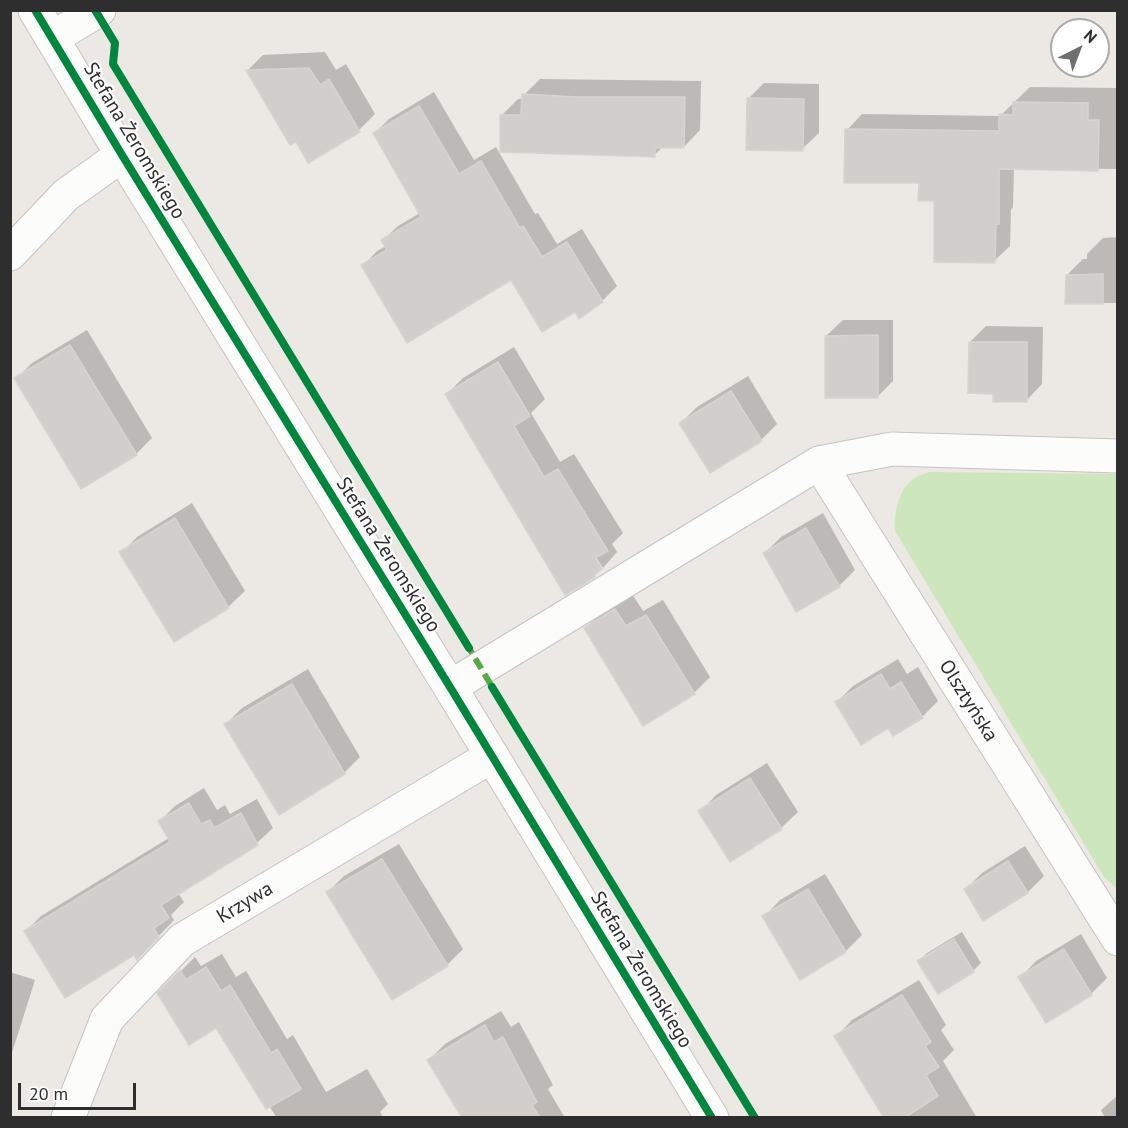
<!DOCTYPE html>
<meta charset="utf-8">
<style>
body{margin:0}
#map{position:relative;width:1128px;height:1128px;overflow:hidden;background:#ece8e4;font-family:"PT Sans",sans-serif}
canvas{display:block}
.frame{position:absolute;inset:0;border:12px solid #2e2e2e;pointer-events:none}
.north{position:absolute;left:1050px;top:18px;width:60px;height:60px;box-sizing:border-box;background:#fff;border:2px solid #ababab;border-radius:50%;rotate:42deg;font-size:16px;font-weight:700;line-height:24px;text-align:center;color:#2e2e2e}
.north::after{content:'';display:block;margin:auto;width:21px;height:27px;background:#706f6e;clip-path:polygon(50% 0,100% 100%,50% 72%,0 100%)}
.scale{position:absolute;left:18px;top:1083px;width:118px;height:27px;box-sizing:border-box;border:3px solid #2e2e2e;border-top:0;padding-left:8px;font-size:18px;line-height:21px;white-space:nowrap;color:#2e2e2e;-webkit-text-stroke:4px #fff;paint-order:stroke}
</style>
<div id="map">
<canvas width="1128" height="1128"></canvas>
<div class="frame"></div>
<div class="north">N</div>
<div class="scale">20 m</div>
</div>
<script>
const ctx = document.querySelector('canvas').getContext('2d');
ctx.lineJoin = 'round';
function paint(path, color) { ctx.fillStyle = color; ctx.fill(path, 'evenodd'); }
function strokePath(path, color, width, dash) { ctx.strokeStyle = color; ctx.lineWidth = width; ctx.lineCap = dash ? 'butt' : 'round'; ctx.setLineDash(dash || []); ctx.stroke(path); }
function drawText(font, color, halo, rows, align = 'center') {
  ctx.font = font + ' "PT Sans",sans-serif'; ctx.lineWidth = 4.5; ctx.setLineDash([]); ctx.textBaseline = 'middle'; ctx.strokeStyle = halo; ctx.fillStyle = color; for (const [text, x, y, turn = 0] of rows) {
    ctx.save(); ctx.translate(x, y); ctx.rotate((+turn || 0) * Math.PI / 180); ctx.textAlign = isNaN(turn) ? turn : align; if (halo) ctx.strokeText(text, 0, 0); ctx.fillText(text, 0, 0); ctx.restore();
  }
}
paint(new Path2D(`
 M930 472 1117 474V889L1104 877 895 531C894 514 898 491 912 480 917 476 925 474 930 472Z`), '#cee6be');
paint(new Path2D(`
 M325 52 336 70 346 64 375 114 359 130 309 161 248 70 263 55Z
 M540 79 701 81 700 130 684 147H663L654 155 502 115 518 99H524V95Z
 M764 83 819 84V133L802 149 748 99Z
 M1030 87 1118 88V169L1014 168 1013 207 1011 210 1010 246 994 261 936 200 921 181 847 130 862 114 1000 116Z
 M434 92 474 160 496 147 535 214 538 213 557 244 582 229 617 286 602 301 575 310 511 278 363 266 377 251 386 246 383 240 398 226 420 213 375 133 389 119Z
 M1118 237V303H1067V275L1083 259H1087V254L1103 238Z
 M843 320H893V381L877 397 826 336Z
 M986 326 1043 327 1042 384 1026 401 995 393 970 342Z
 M87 330 152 438 136 454 81 487 16 379 32 363Z
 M514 347 545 399 531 413 560 462 574 454 623 533 612 544 617 552 603 568 592 551 590 552 602 569 594 576 447 394 463 378Z
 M748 376 777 424 761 440 711 471 681 423 697 407Z
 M192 503 245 591 228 607 175 640 121 553 137 537Z
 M823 513 855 570 839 586 765 553 781 537Z
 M632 594 643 611 663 600 710 677 694 693 586 628 602 612Z
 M898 659 907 674 918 667 938 701 922 717 888 726 837 702 853 686Z
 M308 669 360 757 344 773 226 724 242 708Z
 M767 763 798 812 781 828 731 860 700 812 716 795Z
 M204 788 217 810 225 805 230 814 257 799 273 828 257 843 178 893 184 902 171 915 174 920 152 943 135 953 26 931 41 916 169 838 159 822 175 806Z
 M399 844 463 949 447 965 328 892 344 876Z
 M1025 846 1044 876 1028 892 984 919 966 889 982 873Z
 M825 874 862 935 846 951 801 978 764 917 780 900Z
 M962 932 981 963 973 971 919 961 927 953Z
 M1081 934 1107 978 1091 994 1046 1021 1020 978 1036 961Z
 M222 954 236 977 246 971 287 1039 293 1035 326 1092 367 1069 388 1104 380 1112 384 1118H277L216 1026 159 993 195 957 201 966Z
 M10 972 35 980 10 1059Z
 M919 980 946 1025 941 1030 954 1050 943 1061 977 1118H885L836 1037 852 1020Z
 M501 1011 511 1027 519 1022 553 1085 548 1089 565 1118H464L429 1060 445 1044Z
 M1118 1095V1118H1105L1101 1110Z`), '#0003');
const building = new Path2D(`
 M309 68 320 85 329 79 360 132 308 163 296 142 290 145 246 70Z
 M522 94 577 97H685L684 148H655V157L500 152V115H521Z
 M747 98 804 99 803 151 746 150Z
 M1013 102 1088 103V120H1099L1098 171 999 169V224H996L995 263 934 262V201H918L919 183H844L845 129 999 131V114L1013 115Z
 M419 106 459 174 481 161 520 228 523 226 542 257 567 242 603 302 579 319 575 312 542 332 511 280 407 343 361 265 387 250 381 240 421 217 373 133Z
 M1103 274V304H1065L1066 275Z
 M878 335V398H825V336Z
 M969 342H1027V402H993V394L968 393Z
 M70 345 137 455 81 489 14 378Z
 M498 362 530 416 514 426 544 477 558 469 608 551 595 558 602 569 594 574 595 577 565 595 445 394Z
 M731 391 762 441 710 473 679 423Z
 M175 518 229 608 174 642 119 552Z
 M806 528 840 587 796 612 763 553Z
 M615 609 626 626 646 615 695 694 643 726 584 628Z
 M881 674 890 689 901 682 923 718 893 736 888 728 861 745 835 702Z
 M292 684 345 774 279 815 224 724Z
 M750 778 782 829 730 862 698 811Z
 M189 803 201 824 210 820 214 828 241 813 258 845 161 905 169 918 154 928 159 937 137 960 134 955 65 998 24 931 170 842 158 821Z
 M382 859 448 966 392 1000 326 892Z
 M1008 861 1028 893 983 921 964 889Z
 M808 889 846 952 800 980 762 916Z
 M954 939 974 972 938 994 917 961Z
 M1064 949 1092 995 1046 1023 1018 977Z
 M206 967 221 991 230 985 271 1053 277 1049 301 1089 266 1109 216 1028 189 1045 157 993 180 970 186 980Z
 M902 995 931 1042 925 1046 939 1067 926 1075 938 1096 904 1118H884L834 1036Z
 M485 1025 494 1042 503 1037 537 1102 532 1105 540 1118H462L427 1060Z`);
paint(building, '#d1cecb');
strokePath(building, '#d7d4d0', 1.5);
const street = new Path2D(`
 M52 38 99 10
 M10 254 66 195 122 155
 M819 463 1118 939
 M450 687 819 463 892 449 1118 456
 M68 1118 107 1019 182 940 492 756`);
const secondary = new Path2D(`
 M35 10 122 155 450 687 712 1118`);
strokePath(street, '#c5c4c5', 35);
strokePath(secondary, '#c5c4c5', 35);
strokePath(street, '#fcfcfb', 33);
strokePath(secondary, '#fcfcfb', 33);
strokePath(new Path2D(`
 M466 643 494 690`), '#54ab44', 6, [12, 6]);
strokePath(new Path2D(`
 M35 10 122 155 450 687 712 1118
 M95 10 115 43 113 64 469 648
 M492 687 755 1118`), '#00873e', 8);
drawText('20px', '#2e2e2e', '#fff', [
 ["Stefana Żeromskiego",134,141,59],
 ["Stefana Żeromskiego",388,555,58],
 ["Olsztyńska",968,701,58],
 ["Krzywa",245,903,-31],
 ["Stefana Żeromskiego",641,970,59]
]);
</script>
